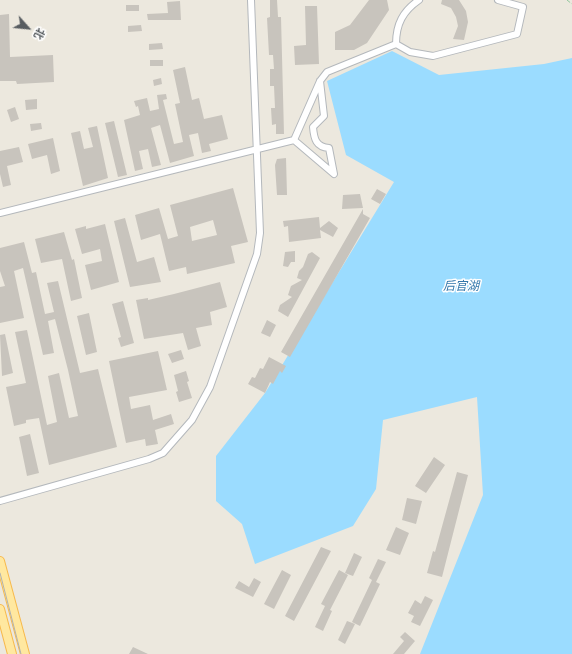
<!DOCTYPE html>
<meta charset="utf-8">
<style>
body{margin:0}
#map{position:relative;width:572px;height:654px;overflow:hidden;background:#ece8de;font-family:"Sofia Sans Condensed","Noto Sans SC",sans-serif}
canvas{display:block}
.north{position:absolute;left:8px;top:8px;width:40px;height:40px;-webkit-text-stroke:3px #fff;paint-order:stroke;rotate:117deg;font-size:11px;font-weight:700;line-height:16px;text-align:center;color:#575c60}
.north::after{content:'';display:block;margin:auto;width:14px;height:18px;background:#575c60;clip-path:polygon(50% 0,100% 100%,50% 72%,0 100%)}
</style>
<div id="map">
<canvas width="572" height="654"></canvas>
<div class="north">北</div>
</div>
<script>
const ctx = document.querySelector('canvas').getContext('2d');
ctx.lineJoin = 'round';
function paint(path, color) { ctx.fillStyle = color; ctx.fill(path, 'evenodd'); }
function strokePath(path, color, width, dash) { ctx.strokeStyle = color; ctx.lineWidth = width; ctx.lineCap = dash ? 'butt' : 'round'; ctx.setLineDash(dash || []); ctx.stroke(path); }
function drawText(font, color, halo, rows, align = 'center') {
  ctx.font = font + ' "Sofia Sans Condensed","Noto Sans SC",sans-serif'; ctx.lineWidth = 3; ctx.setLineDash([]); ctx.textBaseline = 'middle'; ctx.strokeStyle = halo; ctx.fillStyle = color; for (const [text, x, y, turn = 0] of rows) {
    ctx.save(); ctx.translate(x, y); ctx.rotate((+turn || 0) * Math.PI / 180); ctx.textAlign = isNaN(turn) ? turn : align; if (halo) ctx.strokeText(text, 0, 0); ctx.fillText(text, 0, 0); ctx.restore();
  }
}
paint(new Path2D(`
 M392 51 439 75 544 64 572 58V654H420L483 495 477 397 383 420 376 489 353 526 255 564 242 524 216 501V456L265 393 394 182 346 155 327 81Z`), '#9bdcff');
paint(new Path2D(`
 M270 0H277L278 17H281L284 134H276V124L272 125 271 108H275L274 86H270V69H274L273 55H269L267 18 270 17Z
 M369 0H387L389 10 367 43 354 50H335V32L350 25Z
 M442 0H459L466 11 468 22 464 40 453 39 458 26 456 17 451 8 441 4Z
 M180 1 181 20H148L147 14 168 13 167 2Z
 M126 5H139V11H126Z
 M305 6H317L319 64 295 65 294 46 306 45Z
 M9 14 10 57 53 55 54 82 17 84 16 81H0V15Z
 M141 25 142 31 128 32V26Z
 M162 43 163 49 149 50V44Z
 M150 60H163V66H150Z
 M185 67 192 100 199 98 204 119 222 115 228 139 209 144 211 151 202 153 198 133 189 135 194 156 170 163 160 125 151 128 161 165 152 167 148 149 139 151 143 169 135 171 124 120 140 115 138 106 136 107 134 101 147 98 150 111 159 109 157 95 166 94 167 99 163 100 174 144 183 142 175 104 180 103 173 70Z
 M161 78 162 84 154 86 153 80Z
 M37 99V109L26 110 25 100Z
 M15 107 19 119 11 122 7 110Z
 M114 121 127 175 118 177 105 123Z
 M41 123 42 129 31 131 30 124Z
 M97 126 108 178 83 186 71 133 80 131 84 149 93 147 88 128Z
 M53 138 60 171 51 174 47 155 32 159 28 144Z
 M19 147 23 162 7 166 11 185 3 187 0 174V151Z
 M286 158 287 195H277L275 165 277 159Z
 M233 188 248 242 231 246 235 263 187 274 186 267 169 271 160 234 141 240 135 215 159 208 168 239 178 236 170 205ZM213 220 217 235 192 241 190 227Z
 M377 189 386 194 380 204 371 199Z
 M360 194 363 208 342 209 343 195Z
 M363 209V214L370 218 290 357 281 352Z
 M319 217 320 228 329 221 338 228 333 237 320 230 321 238 289 242 288 226 284 227 283 221Z
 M125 218 137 262 154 257 161 282 130 287 114 221Z
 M105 224 119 282 91 290 85 265 102 261 100 249 82 254 75 229 86 226V229Z
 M64 232 72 260 74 259 82 298 71 301 62 259 41 263 35 239Z
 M24 242 32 273 36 272 45 314 54 312 47 283 58 281 80 373 98 369 117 447 49 465 39 418 26 420V423L14 426 6 387 26 383 15 332 27 330 47 425 57 422 48 376 59 373 69 418 78 416 68 370 55 319 48 321 54 353 43 355 23 268 14 271 24 318 0 323V287L5 286 0 271V248Z
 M295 251V262H291L288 267 283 266 285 252Z
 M312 252 320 258 288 317 278 311 280 305 292 297 288 295 291 286 302 280 297 278 299 271 303 267 308 254Z
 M220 282 227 307 210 312 212 325 196 328 201 346 188 350 183 333 144 339 136 300 148 298V300L174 294Z
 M123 301 134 343 121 347 118 338 121 337 112 304Z
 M89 313 97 352 86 355 77 316Z
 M267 320 276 325 270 337 261 333Z
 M5 334 13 373 2 376 0 335Z
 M181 350 184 359 172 363 168 354Z
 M158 351 167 390 129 397 131 409 150 405 153 420 171 414 174 424 155 430 158 444 146 446 145 439 126 443 109 361Z
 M269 357 286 366 282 373 280 371 273 384 270 382 265 393 248 384 252 377 255 378 260 368 263 369Z
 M186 371 189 381 187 382 192 398 179 402 176 392 178 391 174 375Z
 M30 434 39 473 27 476 19 437Z
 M434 457 445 465 426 493 415 486Z
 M457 472 468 475 442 577 427 573 433 551 435 552Z
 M407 498 422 501 416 524 402 520Z
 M396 527 409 533 400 555 386 550Z
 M321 547 331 551 294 621 285 616Z
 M354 553 362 557 353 576 345 573Z
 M378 559 386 562 376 582 380 584 360 626 352 622 372 580 369 578Z
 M282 570 291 575 274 609 264 604Z
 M339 570 348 575 330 610 332 611 323 631 315 627 325 606 321 604Z
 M254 578 261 582 253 597 235 588 239 581 249 587Z
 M425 596 433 600 420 626 411 622 414 616 408 613 415 600 421 604Z
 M347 621 355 624 345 644 338 640Z
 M405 632 415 641 404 654H393L404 641 400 637Z
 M133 647 148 654H129Z`), '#c8c4bd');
const minor = new Path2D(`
 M396 44 410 52 433 56 517 34 523 7 498 0
 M396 44C396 24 403 11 419 0
 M294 140 320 81 327 72 396 44
 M0 213 294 140 334 174 329 148C316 147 314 139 313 127L324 116 320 81
 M0 501 149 459 163 453 192 420 210 387 257 254 260 233 251 0`);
const major = new Path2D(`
 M0 561 25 654
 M0 609 12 654`);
strokePath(minor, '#b4b8bc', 8);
strokePath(major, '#f7b94c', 10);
strokePath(new Path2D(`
 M567 0 572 4`), '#91c79c', 1, [4, 2]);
strokePath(minor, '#fff', 6);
strokePath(major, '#ffe8a0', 8);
strokePath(new Path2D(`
 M0 573 21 654`), '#b0b1b1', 1);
drawText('italic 12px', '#3478ab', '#fff', [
 ["后官湖",461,287]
]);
</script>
